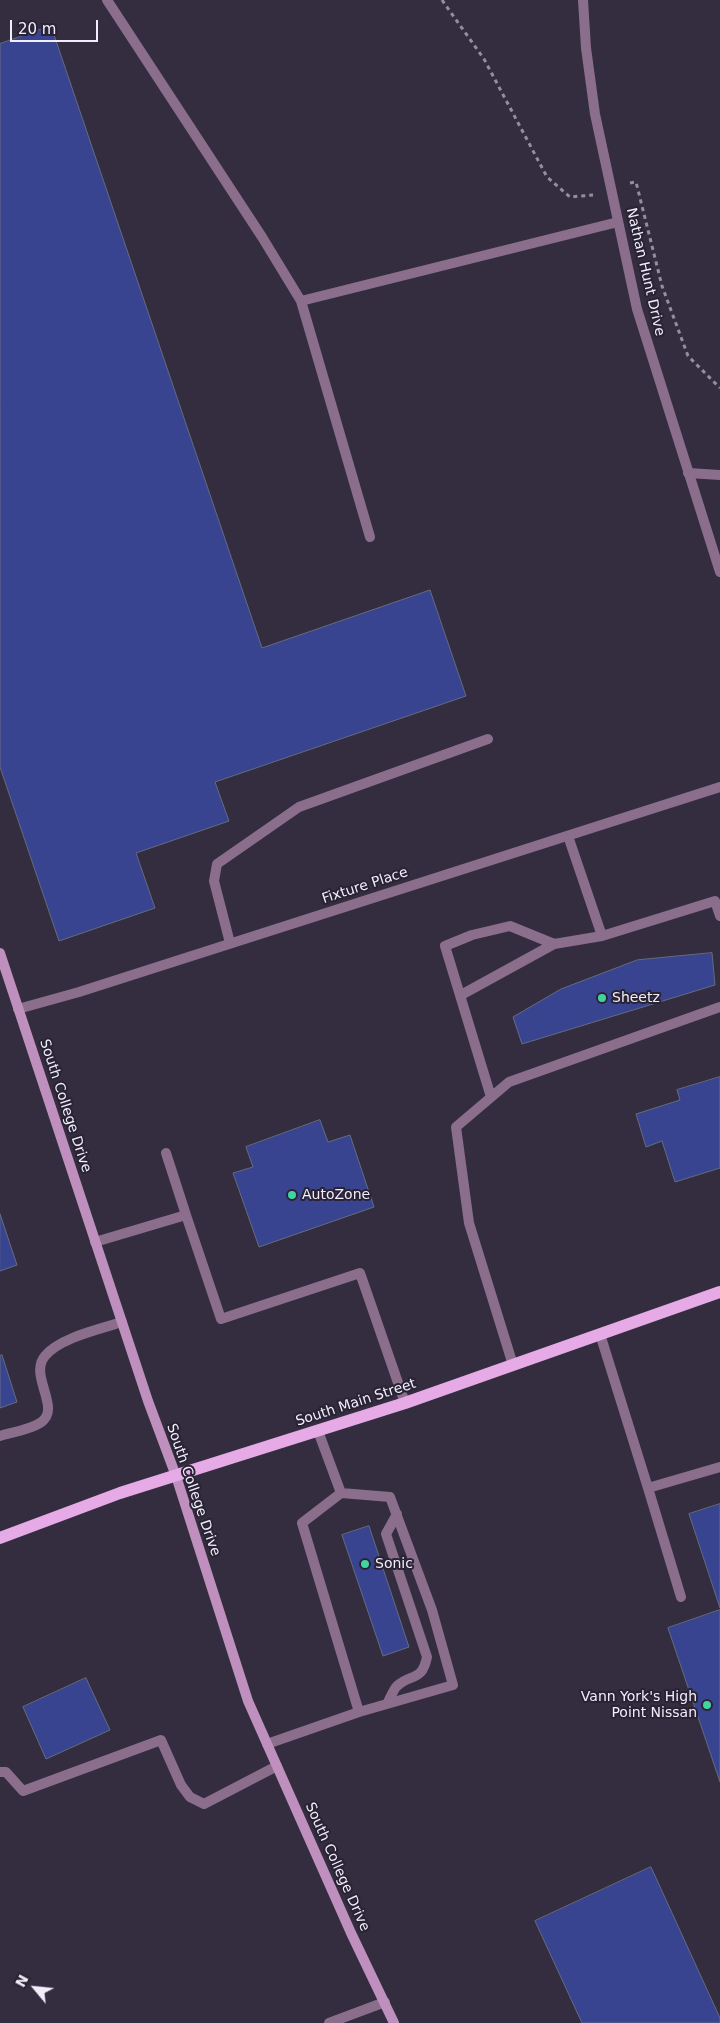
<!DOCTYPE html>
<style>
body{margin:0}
#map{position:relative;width:720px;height:2023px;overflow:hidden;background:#332d3f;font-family:"DejaVu Sans",sans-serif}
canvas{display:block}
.north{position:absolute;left:10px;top:1963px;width:50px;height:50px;-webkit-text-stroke:4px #292335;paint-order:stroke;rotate:298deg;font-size:14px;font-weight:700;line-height:20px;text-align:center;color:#f1eefa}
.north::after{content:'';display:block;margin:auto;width:18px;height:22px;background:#f1eefa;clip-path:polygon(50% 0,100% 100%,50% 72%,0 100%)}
.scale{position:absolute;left:10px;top:20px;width:88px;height:22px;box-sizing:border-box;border:2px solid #f1eefa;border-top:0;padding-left:6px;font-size:15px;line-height:18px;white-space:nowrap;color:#f1eefa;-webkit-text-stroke:4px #292335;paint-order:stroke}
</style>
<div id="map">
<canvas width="720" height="2023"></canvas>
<div class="north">N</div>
<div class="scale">20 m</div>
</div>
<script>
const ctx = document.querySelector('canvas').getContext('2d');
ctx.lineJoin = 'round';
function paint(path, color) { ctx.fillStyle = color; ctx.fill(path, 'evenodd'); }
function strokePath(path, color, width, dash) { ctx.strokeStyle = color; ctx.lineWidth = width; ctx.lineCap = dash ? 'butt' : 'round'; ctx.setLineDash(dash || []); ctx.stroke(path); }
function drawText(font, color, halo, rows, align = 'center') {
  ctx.font = font + ' "DejaVu Sans",sans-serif'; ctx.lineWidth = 4; ctx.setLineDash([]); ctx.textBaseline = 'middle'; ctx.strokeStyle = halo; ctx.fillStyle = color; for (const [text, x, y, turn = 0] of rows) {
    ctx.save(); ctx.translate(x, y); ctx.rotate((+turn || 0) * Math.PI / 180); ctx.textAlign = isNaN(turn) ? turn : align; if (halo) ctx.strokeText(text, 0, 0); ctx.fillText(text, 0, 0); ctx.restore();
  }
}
const building = new Path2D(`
 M51 26 262 648 430 590 466 696 215 782 229 821 136 853 155 908 59 941 0 767V44Z
 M712 953 715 985 522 1044 513 1017 561 989 637 960Z
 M720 1077V1168L675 1182 662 1141 646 1147 636 1114 680 1100 677 1090Z
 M320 1120 328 1142 350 1135 374 1207 259 1247 233 1173 253 1167 246 1147Z
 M0 1214 17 1265 0 1271Z
 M2 1355 17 1402 0 1408V1356Z
 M720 1504V1608L689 1514Z
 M369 1526 409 1647 383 1656 342 1535Z
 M720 1610V1782L668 1628Z
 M86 1678 110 1730 46 1759 23 1707Z
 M651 1867 720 2018V2023H582L535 1921Z`);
paint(building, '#38448f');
strokePath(building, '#656b80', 1);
strokePath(new Path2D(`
 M442 0 484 59 547 177 570 197 593 195
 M630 183 636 182 662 286 688 356 720 388`), '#938f9e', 3, [4, 4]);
strokePath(new Path2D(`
 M107 0 262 237 301 301 618 222
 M301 301 370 537
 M688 473 720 475
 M568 836 602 936 715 901 720 916
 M230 943 214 881 217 864 299 807 488 739
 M461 995 554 944 602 936
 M491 1097 445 946 472 935 510 926 554 944
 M166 1153 186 1215
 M95 1242 186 1215 221 1319 360 1273 405 1403
 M600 1334 648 1488 720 1467
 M513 1365 469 1223 456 1127 509 1082 720 1007
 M0 1436C13 1432 29 1430 40 1423 63 1409 28 1376 45 1356 59 1338 100 1329 122 1322
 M648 1488 681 1597
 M341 1493 390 1497 432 1610 453 1685 359 1712
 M387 1704C390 1699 393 1690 397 1686 411 1673 422 1682 427 1657L386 1534 397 1514
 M267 1744 359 1712 302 1523 341 1493 318 1431
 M0 1772H6L23 1791 161 1740 181 1785 190 1797 204 1804 277 1766
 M329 2023 385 2002`), '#8b6e8b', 10);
strokePath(new Path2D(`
 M583 0 586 48 595 114 637 309 720 572
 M18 1009 79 992 720 787`), '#8b6e8b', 10);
strokePath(new Path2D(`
 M0 953 148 1401 176 1476 248 1701 351 1933 394 2023`), '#bf90be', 10);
strokePath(new Path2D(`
 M0 1538 120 1493 405 1403 720 1292`), '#e6aae6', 12);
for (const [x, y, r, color] of [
 [602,998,5,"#42d4a0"],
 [292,1195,5,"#42d4a0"],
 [365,1564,5,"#42d4a0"],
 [707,1705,5,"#42d4a0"]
]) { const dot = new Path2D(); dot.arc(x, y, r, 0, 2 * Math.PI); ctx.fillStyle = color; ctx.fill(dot); strokePath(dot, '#292335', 2); }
drawText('14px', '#f1eefa', '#292335', [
 ["Nathan Hunt Drive",645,272,77],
 ["Fixture Place",365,886,-18],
 ["South College Drive",65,1106,72],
 ["South Main Street",356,1403,-18],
 ["South College Drive",193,1490,71],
 ["South College Drive",337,1867,66]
]);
drawText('14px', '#f1eefa', '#292335', [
 ["Sheetz",612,998],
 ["AutoZone",302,1195],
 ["Sonic",375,1564],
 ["Vann York's High",697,1697,"right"],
 ["Point Nissan",697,1713,"right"]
], 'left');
</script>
